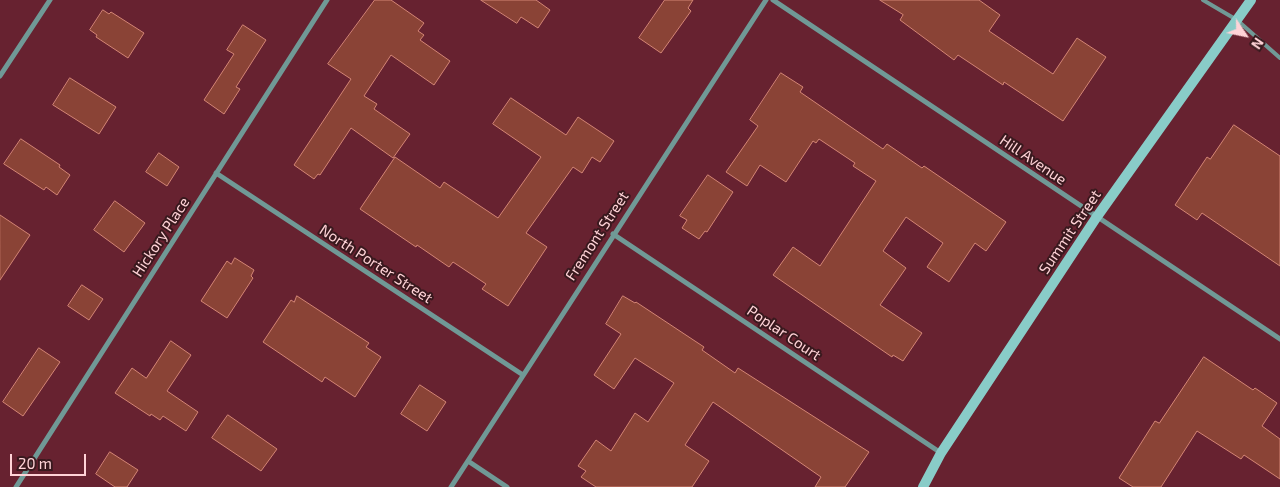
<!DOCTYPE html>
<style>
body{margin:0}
#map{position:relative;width:1280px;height:487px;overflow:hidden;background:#672230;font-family:"Exo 2",sans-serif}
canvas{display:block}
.north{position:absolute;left:1220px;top:10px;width:50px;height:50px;-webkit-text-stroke:4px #39191e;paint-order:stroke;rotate:124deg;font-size:14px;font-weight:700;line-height:20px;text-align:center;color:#ffd3d7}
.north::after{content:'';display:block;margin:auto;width:18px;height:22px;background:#ffd3d7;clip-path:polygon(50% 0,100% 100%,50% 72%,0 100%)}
.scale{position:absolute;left:10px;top:454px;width:76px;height:22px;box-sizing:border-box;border:2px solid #ffd3d7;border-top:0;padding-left:6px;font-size:15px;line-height:18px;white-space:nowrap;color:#ffd3d7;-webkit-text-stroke:4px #39191e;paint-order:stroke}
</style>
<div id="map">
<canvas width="1280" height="487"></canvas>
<div class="north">N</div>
<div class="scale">20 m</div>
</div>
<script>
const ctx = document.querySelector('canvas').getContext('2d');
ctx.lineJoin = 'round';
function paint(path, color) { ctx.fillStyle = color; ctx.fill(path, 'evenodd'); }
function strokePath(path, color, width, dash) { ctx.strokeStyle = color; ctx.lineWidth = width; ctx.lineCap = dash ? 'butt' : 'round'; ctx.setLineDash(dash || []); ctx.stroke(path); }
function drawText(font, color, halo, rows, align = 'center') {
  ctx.font = font + ' "Exo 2",sans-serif'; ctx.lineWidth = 4; ctx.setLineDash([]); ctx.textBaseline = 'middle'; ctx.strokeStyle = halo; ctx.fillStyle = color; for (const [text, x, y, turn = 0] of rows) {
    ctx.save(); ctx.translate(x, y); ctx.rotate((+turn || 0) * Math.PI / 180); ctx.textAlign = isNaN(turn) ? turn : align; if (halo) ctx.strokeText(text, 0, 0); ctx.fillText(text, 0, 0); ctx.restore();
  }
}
const building = new Path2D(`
 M375 0H391L424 23 418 31 424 35 420 40 450 61 434 85 391 55 364 96 377 104 374 109 410 134 393 158 351 128 320 175 318 174 314 179 294 165 351 79 328 64Z
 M481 0H536L550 10 538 28 521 17 517 23Z
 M665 0H693L688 8 691 11 661 53 639 38Z
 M880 0H979L1000 15 989 31 1053 74 1077 38 1106 57 1063 121 1004 82 1003 85 958 55 954 60 900 20 903 15Z
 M103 10 109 14 111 12 144 33 128 58 96 37 97 35 90 30Z
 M243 25 266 40 236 87 240 89 224 114 204 100 234 54 227 50Z
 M781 73 803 87 800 92 883 149 887 144 922 168 924 166 1006 222 986 251 975 243 949 282 927 267 943 243 906 217 883 251 906 268 880 305 922 333 903 361 893 355 892 357 773 275 793 247 820 266 876 181 853 166 855 163 819 139 816 143 813 141 786 182 760 165 747 186 726 172 758 126 750 120Z
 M70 78 116 107 99 134 53 105Z
 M511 98 566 135 578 117 614 141 600 162 592 157 582 173 573 167 526 233 547 247 508 306 482 289 486 284 453 262 449 267 417 245 416 247 360 209 395 157 440 188 444 182 498 218 541 157 493 124Z
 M1234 125 1280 156V266L1202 213 1197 220 1175 205 1207 157 1210 159Z
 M21 139 60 165 59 167 70 175 57 195 46 187 44 190 4 164Z
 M159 153 179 167 167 186 146 172Z
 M708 175 733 192 707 232 705 231 699 239 682 228 687 220 680 216Z
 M115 201 145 223 124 252 94 230Z
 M0 215 30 235 0 280Z
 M235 258 254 270 251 276 253 278 227 318 201 301 227 261 231 264Z
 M82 285 103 299 89 320 68 306Z
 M297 296 369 343 366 347 381 357 355 397 325 377 322 382 263 342 291 300 294 302Z
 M623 296 635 303 636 302 704 347 702 350 735 373 738 368 869 452 845 487H815L821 477 713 402 685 445 709 461 692 487H596L581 477 586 471 578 466 596 440 611 451 635 413 648 422 674 383 635 358 614 389 594 375 621 334 606 324Z
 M171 341 191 355 167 391 198 412 186 431 163 416 160 420 151 414 150 416 115 393 132 368 146 378Z
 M39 348 60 362 23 416 3 402Z
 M1204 357 1253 390 1255 388 1277 403 1262 426 1280 439V479L1244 455 1241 459 1197 431 1161 487H1133L1119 478 1155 421 1159 423Z
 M420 385 446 402 427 431 401 414Z
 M228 415 277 449 261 471 212 438Z
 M110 452 138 470 127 487H115L96 474Z`);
paint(building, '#8a4336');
strokePath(building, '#d38575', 1);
strokePath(new Path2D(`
 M1203 0 1237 20 1280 58`), '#709996', 4);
strokePath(new Path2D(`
 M773 0 1280 339
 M0 76 50 0
 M216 173 523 375
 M613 234 941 453
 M468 461 507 487
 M16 487 327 0
 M451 487 766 0`), '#709996', 5);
strokePath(new Path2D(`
 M923 487 941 453 1096 218 1251 0`), '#89ccc8', 10);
drawText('15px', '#ffd3d7', '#39191e', [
 ["Hill Avenue",1033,160,34],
 ["Summit Street",1070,232,-56],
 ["Fremont Street",597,236,-57],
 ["Hickory Place",161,237,-57],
 ["North Porter Street",376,264,33],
 ["Poplar Court",784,333,34]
]);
</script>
